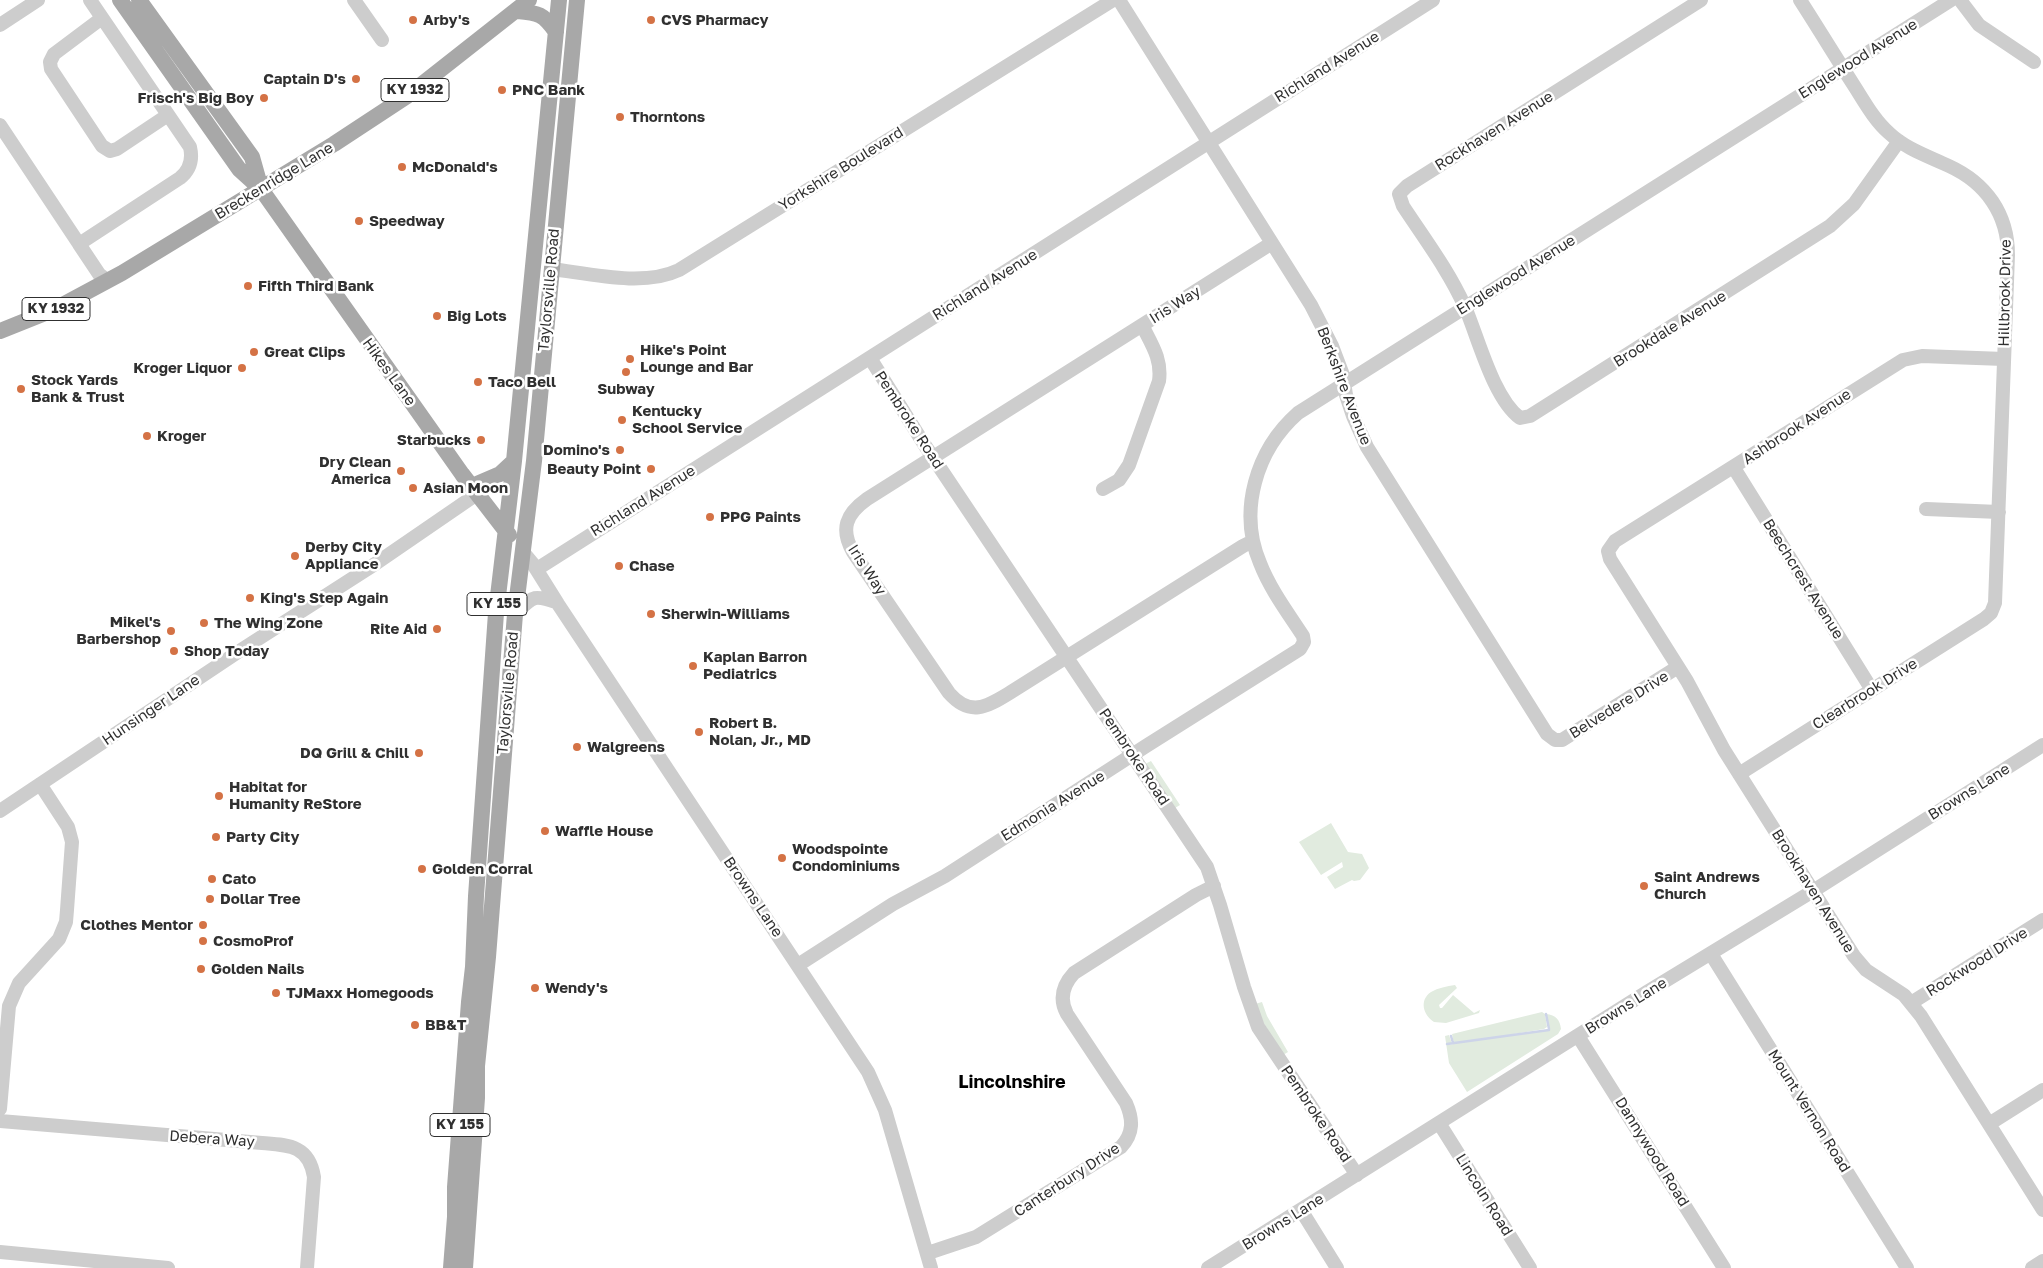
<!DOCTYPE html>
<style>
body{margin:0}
canvas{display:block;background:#fff}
</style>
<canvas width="2043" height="1268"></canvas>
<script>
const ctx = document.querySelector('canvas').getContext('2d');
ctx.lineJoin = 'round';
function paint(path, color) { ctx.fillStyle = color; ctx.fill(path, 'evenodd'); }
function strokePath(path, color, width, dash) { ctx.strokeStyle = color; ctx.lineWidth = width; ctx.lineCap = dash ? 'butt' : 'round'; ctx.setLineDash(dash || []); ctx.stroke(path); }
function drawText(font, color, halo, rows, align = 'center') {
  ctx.font = font + ' "Golos Text",sans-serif'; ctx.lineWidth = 5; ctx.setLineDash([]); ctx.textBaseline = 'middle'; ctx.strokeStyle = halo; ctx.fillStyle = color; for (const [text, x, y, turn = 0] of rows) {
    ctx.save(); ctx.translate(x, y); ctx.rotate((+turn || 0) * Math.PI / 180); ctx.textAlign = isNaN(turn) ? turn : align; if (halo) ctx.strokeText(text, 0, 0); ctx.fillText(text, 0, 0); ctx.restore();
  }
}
paint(new Path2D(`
 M1151 761 1180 805 1175 808 1145 764Z
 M1331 823 1348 852 1362 854 1369 868 1360 880 1354 881 1352 880 1335 889 1327 877 1343 867 1342 862 1321 875 1299 842Z
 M1455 985 1457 988 1439 1005 1440 1008H1442L1453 995 1474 1013 1480 1010 1479 1013 1446 1023 1434 1022C1423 1015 1419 1000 1431 992 1438 988 1447 986 1455 985Z
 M1262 1002 1267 1016 1288 1052 1283 1055 1260 1017 1255 1004Z
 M1542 1012 1545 1014 1547 1027 1544 1029 1454 1044 1452 1034Z
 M1546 1014C1556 1015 1560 1020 1561 1029L1558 1034 1467 1092 1449 1063 1445 1036 1449 1035 1452 1044 1447 1043V1045L1538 1031H1550Z`), '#e1ebdf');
strokePath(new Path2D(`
 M1546 1014 1549 1029
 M1451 1036 1453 1043
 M1447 1044 1549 1030`), '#cdd4e9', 2.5);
strokePath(new Path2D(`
 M354 0 382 40
 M1119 0 1311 305 1332 346 1343 375 1346 395 1353 416 1367 447 1547 734 1555 740H1562L1678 667
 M1701 0 1407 186 1399 194 1403 206C1424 238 1449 271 1465 307 1478 337 1493 398 1520 418L1530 416 1830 226 1854 204 1899 141
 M1960 0 1979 25 2034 62
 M102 18 54 54 50 62 51 69 102 146 110 151 117 149 168 115
 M0 25 38 0
 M0 125 79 244 180 178C190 170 193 160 190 147L90 0
 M79 244 99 274 108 281
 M552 269C591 274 644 287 679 270L1113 0
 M870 358 924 444 1207 867 1220 905 1244 987 1258 1027 1357 1175
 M2004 359 1922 356 1903 360 1615 541 1608 551 1610 559 1687 681 1724 750 1854 956 1866 970 1904 995 1921 1016 2043 1210
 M1734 468 1872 690
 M1103 489 1119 480 1129 465 1159 381C1162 359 1152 345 1142 325
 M1926 509 1999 512
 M1253 541 1243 546 1011 692C988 706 971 718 949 693L853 552C840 529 846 514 867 499L1272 243
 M523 552 533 564 558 604 868 1072 885 1110 931 1268
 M537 569 1433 0
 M515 614C533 597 532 594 556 602
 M1739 774 1984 619 1991 613 1995 603 2008 255C2008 214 1986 183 1949 166 1928 156 1906 149 1889 133 1874 120 1864 101 1853 84 1835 56 1818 28 1800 0
 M0 811 241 650 375 564 477 494
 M1711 954 1907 1268
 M798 965 893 904 945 876 1146 746 1300 649 1304 642 1303 636C1288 613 1270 589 1260 563 1238 511 1256 450 1298 413L1951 0
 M1911 1003 2043 920
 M1578 1036 1724 1268
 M0 1109 9 1006 19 983 59 939 66 922 67 910 72 842 68 827 40 784
 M0 1121 262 1143C288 1145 309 1145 314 1177L307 1268
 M1439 1123 1530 1268
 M1989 1124 2043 1090
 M1301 1210 1337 1268
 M0 1252 168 1268
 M928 1253 976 1237 1121 1147C1134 1133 1133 1119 1126 1103L1067 1014C1059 999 1063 985 1074 973L1196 895 1214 886
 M1208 1268 1647 992 1813 891 2043 745
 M2032 1268 2043 1261`), '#cdcdcd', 14);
strokePath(new Path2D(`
 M120 0 239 169 261 189 462 474 509 535
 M139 0 252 157 261 189
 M516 11C538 13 543 13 556 32
 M0 331 55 309 122 273 334 144 407 96 529 0
 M472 486 500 474 514 461
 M451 1268 455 1217V1187L469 1002 473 967 476 896 496 613 514 461 559 0
 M465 1268 477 1098V1066L488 957 515 614 534 461 577 0`), '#a8a8a8', 16);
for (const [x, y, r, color] of [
 [413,20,5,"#d47245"],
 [651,20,5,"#d47245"],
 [356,79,5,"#d47245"],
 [502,90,5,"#d47245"],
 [264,98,5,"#d47245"],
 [620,117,5,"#d47245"],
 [402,167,5,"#d47245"],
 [359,221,5,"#d47245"],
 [248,286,5,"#d47245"],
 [437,316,5,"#d47245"],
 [254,352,5,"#d47245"],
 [630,359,5,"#d47245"],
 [242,368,5,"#d47245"],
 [626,372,5,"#d47245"],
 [478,382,5,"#d47245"],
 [21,389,5,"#d47245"],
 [622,420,5,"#d47245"],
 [147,436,5,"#d47245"],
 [481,440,5,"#d47245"],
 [620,450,5,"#d47245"],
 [651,469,5,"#d47245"],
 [401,471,5,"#d47245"],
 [413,488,5,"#d47245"],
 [710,517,5,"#d47245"],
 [295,556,5,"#d47245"],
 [619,566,5,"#d47245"],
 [250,598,5,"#d47245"],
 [651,614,5,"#d47245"],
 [204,623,5,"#d47245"],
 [437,629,5,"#d47245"],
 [171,631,5,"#d47245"],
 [174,651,5,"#d47245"],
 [693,666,5,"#d47245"],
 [699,732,5,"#d47245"],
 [577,747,5,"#d47245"],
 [419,753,5,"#d47245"],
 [219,796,5,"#d47245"],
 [545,831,5,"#d47245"],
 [216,837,5,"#d47245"],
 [782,858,5,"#d47245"],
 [422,869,5,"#d47245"],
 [212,879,5,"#d47245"],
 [1644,886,5,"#d47245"],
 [210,899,5,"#d47245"],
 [203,925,5,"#d47245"],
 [203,941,5,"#d47245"],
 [201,969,5,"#d47245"],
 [535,988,5,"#d47245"],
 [276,993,5,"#d47245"],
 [415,1025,5,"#d47245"]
]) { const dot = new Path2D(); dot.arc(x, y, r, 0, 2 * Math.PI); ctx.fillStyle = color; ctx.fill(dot); strokePath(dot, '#fff', 2); }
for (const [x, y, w] of [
 [415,90,68],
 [56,309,68],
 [497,604,60],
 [460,1125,60]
]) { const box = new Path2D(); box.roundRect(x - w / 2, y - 11.5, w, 23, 4); ctx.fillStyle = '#fff'; ctx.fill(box); strokePath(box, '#303030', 1); }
drawText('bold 14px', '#303030', null, [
 ["KY 1932",415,90],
 ["KY 1932",56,309],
 ["KY 155",497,604],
 ["KY 155",460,1125]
]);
drawText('bold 15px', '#303030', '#fff', [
 ["Arby's",423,20],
 ["CVS Pharmacy",661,20],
 ["Captain D's",346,79,"right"],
 ["PNC Bank",512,90],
 ["Frisch's Big Boy",254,98,"right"],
 ["Thorntons",630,117],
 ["McDonald's",412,167],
 ["Speedway",369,221],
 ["Fifth Third Bank",258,286],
 ["Big Lots",447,316],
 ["Hike's Point",640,350],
 ["Lounge and Bar",640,367],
 ["Great Clips",264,352],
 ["Kroger Liquor",232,368,"right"],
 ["Stock Yards",31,380],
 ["Bank & Trust",31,397],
 ["Taco Bell",488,382],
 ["Subway",626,389,"center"],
 ["Kentucky",632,411],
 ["School Service",632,428],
 ["Kroger",157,436],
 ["Starbucks",471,440,"right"],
 ["Domino's",610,450,"right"],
 ["Dry Clean",391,462,"right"],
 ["America",391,479,"right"],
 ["Beauty Point",641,469,"right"],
 ["Asian Moon",423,488],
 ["PPG Paints",720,517],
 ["Derby City",305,547],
 ["Appliance",305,564],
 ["Chase",629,566],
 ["King's Step Again",260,598],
 ["Sherwin-Williams",661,614],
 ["Mikel's",161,622,"right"],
 ["Barbershop",161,639,"right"],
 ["The Wing Zone",214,623],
 ["Rite Aid",427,629,"right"],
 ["Shop Today",184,651],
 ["Kaplan Barron",703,657],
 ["Pediatrics",703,674],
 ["Robert B.",709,723],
 ["Nolan, Jr., MD",709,740],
 ["Walgreens",587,747],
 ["DQ Grill & Chill",409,753,"right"],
 ["Habitat for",229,787],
 ["Humanity ReStore",229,804],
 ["Waffle House",555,831],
 ["Party City",226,837],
 ["Woodspointe",792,849],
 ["Condominiums",792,866],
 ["Golden Corral",432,869],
 ["Saint Andrews",1654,877],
 ["Church",1654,894],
 ["Cato",222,879],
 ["Dollar Tree",220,899],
 ["Clothes Mentor",193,925,"right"],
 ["CosmoProf",213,941],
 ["Golden Nails",211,969],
 ["Wendy's",545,988],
 ["TJMaxx Homegoods",286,993],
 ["BB&T",425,1025]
], 'left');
drawText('15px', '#303030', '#fff', [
 ["Englewood Avenue",1858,59,-32],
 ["Richland Avenue",1327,67,-32],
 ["Rockhaven Avenue",1494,131,-32],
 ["Yorkshire Boulevard",841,169,-32],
 ["Breckenridge Lane",274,181,-31],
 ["Englewood Avenue",1516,275,-32],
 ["Richland Avenue",985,285,-32],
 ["Taylorsville Road",549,290,-85],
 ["Hillbrook Drive",2005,293,-89],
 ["Iris Way",1175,305,-32],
 ["Brookdale Avenue",1670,329,-32],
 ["Hikes Lane",389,372,54],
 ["Berkshire Avenue",1344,386,69],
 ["Pembroke Road",909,420,57],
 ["Ashbrook Avenue",1797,427,-33],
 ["Richland Avenue",643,501,-32],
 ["Iris Way",867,570,57],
 ["Beechcrest Avenue",1803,579,58],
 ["Taylorsville Road",508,693,-85],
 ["Clearbrook Drive",1865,694,-32],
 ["Belvedere Drive",1619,705,-32],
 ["Hunsinger Lane",151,710,-34],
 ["Pembroke Road",1134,757,56],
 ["Browns Lane",1969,792,-32],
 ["Edmonia Avenue",1053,806,-32],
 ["Brookhaven Avenue",1813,891,58],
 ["Browns Lane",753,897,56],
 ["Rockwood Drive",1977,962,-32],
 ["Browns Lane",1626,1006,-32],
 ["Mount Vernon Road",1809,1111,58],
 ["Pembroke Road",1316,1114,56],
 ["Debera Way",212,1139,4],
 ["Dannywood Road",1652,1152,58],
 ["Canterbury Drive",1067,1180,-33],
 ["Lincoln Road",1484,1195,58],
 ["Browns Lane",1283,1222,-32]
]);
drawText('bold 18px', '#000', '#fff', [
 ["Lincolnshire",1012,1082]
]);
</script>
